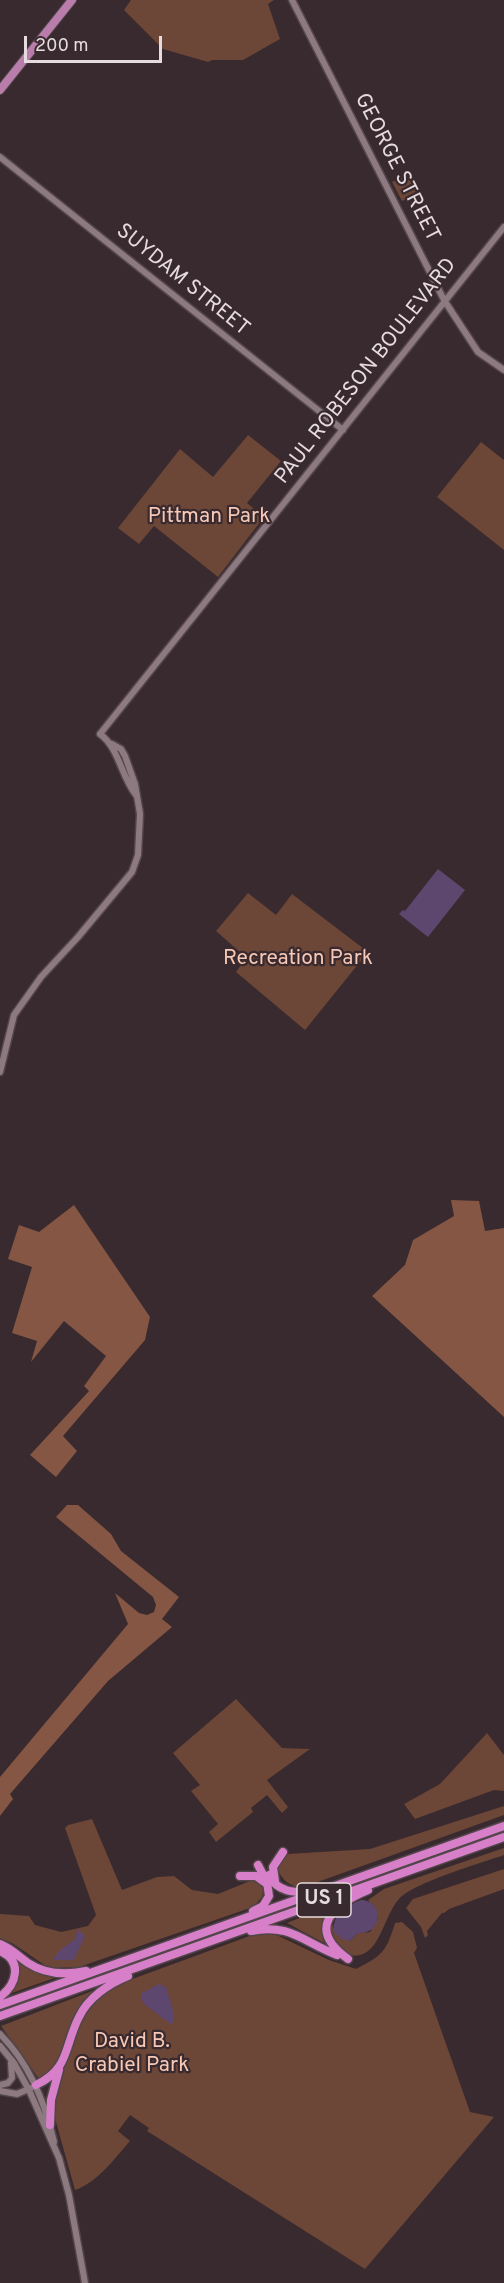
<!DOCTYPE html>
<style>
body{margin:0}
#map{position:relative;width:504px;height:2283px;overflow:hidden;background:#392a2f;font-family:Overpass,sans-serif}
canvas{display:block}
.scale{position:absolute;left:24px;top:36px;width:138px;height:27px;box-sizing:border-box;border:3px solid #e6dbdf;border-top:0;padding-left:8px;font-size:18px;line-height:21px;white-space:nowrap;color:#e6dbdf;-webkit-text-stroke:4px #392a2f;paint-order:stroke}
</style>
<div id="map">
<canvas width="504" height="2283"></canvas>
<div class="scale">200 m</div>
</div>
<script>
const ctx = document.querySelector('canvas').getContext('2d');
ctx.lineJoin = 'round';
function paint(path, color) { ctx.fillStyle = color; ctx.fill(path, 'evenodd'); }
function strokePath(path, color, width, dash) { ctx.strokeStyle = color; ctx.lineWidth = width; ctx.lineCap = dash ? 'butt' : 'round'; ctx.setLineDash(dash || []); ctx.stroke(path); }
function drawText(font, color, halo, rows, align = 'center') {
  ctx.font = font + ' Overpass,sans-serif'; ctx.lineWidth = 4.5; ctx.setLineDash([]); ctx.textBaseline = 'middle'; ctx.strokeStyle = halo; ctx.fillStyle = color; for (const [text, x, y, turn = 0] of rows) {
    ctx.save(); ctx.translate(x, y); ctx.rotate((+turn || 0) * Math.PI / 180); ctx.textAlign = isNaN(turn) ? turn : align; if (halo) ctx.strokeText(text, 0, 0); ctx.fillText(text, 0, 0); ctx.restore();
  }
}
paint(new Path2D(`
 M131 0H274L268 4 280 39 243 60H212L208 62 163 49 124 10Z
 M412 173 421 192 402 201 392 182Z
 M248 435 281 461 247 503 264 517 218 577 154 526 139 544 118 528 180 449 213 477Z
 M481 442 504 460V550L437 497Z
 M248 893 276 915 292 894 368 952 305 1030 236 972 241 965 238 959 242 954 216 931Z
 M236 1699 282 1748 310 1749 267 1780 288 1807 282 1813 267 1795 251 1808 253 1812 216 1842 209 1832 218 1824 191 1791 200 1785 173 1753Z
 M487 1733 504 1755V1791L494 1790 415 1819 404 1804 440 1784Z
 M504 1806V1815L301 1888C288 1885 282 1880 277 1868L288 1854 370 1849Z
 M92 1819 122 1890 157 1877 174 1876 192 1890 218 1894 255 1879 264 1885 262 1897 253 1907 79 1967 49 1968 12 1943 0 1938V1914L29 1916 35 1925 61 1932 88 1926 96 1915 65 1828 68 1825Z
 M504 1848V1855C481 1863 413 1883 399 1899 386 1913 381 1945 365 1953 346 1963 335 1943 330 1928L334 1924 333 1928 350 1941 358 1933 370 1932 378 1918 376 1911 368 1900 384 1889Z
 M504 1869V1889L449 1909 444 1913H442L427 1931 428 1935 425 1938 421 1927 406 1908 413 1899Z
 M331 1905C322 1919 320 1927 324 1943L287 1923Z
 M402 1922 413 1932 417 1948 414 1953 470 2112 494 2117 365 2269 147 2131 149 2128 130 2115 118 2131 130 2141C115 2158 97 2183 75 2190L54 2115 53 2105 58 2082 85 2011 95 1999 116 1985 266 1930 329 1960 356 1969C383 1955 386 1952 395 1923Z
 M13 1955 57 1977 9 1994C19 1977 22 1973 13 1955Z
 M100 1988 59 2062 50 2074 39 2079 1 2026Z`), '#6c4636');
paint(new Path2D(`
 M451 1200 479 1201 485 1231 504 1228V1417L372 1296 405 1265 413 1240 454 1216Z
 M74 1205 150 1317 145 1340 63 1436 77 1451 56 1477 30 1455 89 1391 84 1386 106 1356 64 1321 31 1362 37 1341 12 1333 32 1267 8 1259 19 1225 39 1232Z
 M67 1505H78L111 1534 121 1551 179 1597 162 1619 172 1627 108 1681 10 1794 13 1799 0 1816V1777L128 1624 115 1593 139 1613 147 1615 154 1612 156 1605 153 1597 56 1517Z`), '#845643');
paint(new Path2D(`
 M438 869 465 890 428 937 399 914 403 910 405 911Z
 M361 1900C383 1900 385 1934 358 1933L350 1941 342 1939 334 1932C332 1914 346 1906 361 1900Z
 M78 1929 85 1936 74 1960H53L59 1951 75 1939Z
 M159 1984 166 1987 174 2014 172 2025 144 2004 141 1998 142 1993Z`), '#5d476f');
const minor = new Path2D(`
 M292 0 444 300 478 352 504 370
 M0 157 343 430
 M136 795C121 776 119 748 100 734L504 227
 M0 1072 14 1015 41 977 78 937 132 872 138 855 140 814 135 784 125 756 121 749 112 744
 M0 2034C29 2063 45 2102 54 2142
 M0 2046 14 2063 29 2090 59 2158 69 2195 85 2283
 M0 2085 8 2083 12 2078 11 2063
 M0 2091 17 2094 31 2088`);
const major = new Path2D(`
 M0 90 72 0`);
const highway = new Path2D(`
 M269 1875C277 1892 294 1893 312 1892
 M240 1876H256L267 1884
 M275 1881 273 1867 283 1852
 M253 1911 263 1906 269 1896 267 1882 258 1865
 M251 1931C290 1923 303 1942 337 1955
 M0 1944C11 1948 19 1957 28 1963 46 1975 66 1975 86 1971
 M0 1951C23 1961 17 1984 0 1997
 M348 1959C306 1929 332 1905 368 1890
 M0 2005 504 1826
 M0 2016 504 1837
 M36 2085C70 2069 64 2046 79 2017 88 1998 108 1984 128 1976
 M50 2125 51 2100 59 2070`);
strokePath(minor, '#53464b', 9);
strokePath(major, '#53464b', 10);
strokePath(highway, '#53464b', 11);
strokePath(minor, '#8d7a80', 6);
strokePath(major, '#b97dac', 8);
strokePath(highway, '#d77fc9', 8);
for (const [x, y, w] of [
 [324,1900,54]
]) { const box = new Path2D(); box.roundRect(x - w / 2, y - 17, w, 34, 4.5); ctx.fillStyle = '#392a2f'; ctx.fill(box); strokePath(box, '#e6dbdf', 1.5); }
drawText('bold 20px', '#e6dbdf', null, [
 ["US 1",324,1900]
]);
drawText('21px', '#e6dbdf', '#392a2f', [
 ["GEORGE STREET",396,168,63],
 ["SUYDAM STREET",182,281,39],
 ["PAUL ROBESON BOULEVARD",367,372,-52]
]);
drawText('21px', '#f7c8b5', '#392a2f', [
 ["Pittman Park",209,518],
 ["Recreation Park",298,960],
 ["David B.",132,2043],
 ["Crabiel Park",132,2067]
]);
</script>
